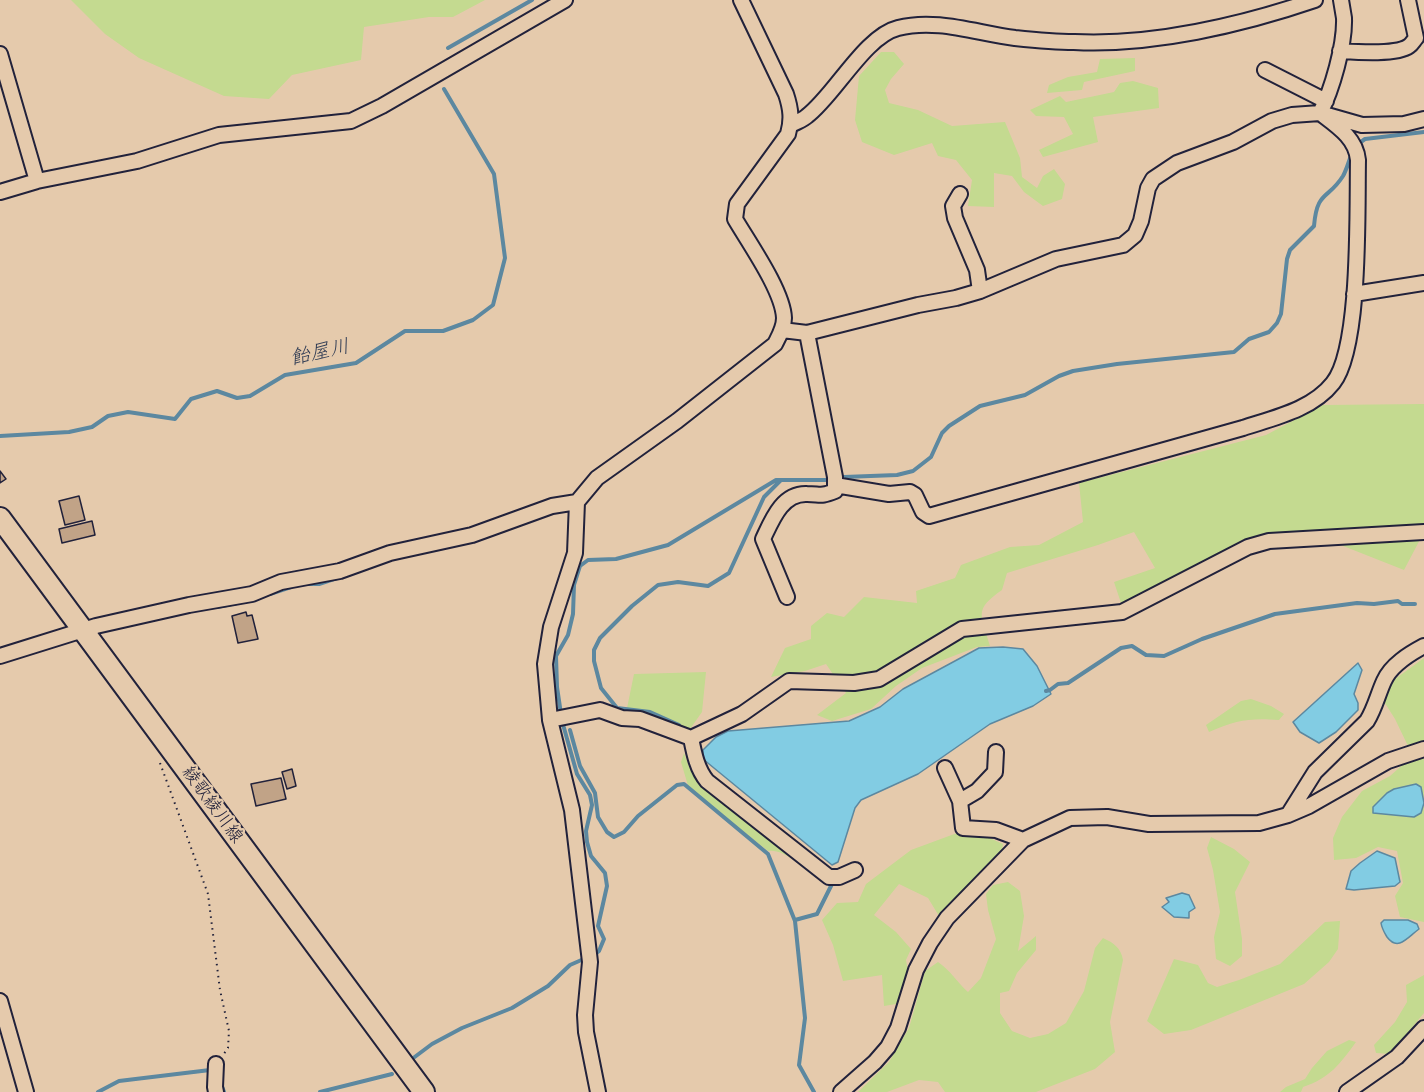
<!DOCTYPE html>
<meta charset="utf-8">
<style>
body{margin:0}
canvas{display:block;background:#e5caac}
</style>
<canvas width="1424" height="1092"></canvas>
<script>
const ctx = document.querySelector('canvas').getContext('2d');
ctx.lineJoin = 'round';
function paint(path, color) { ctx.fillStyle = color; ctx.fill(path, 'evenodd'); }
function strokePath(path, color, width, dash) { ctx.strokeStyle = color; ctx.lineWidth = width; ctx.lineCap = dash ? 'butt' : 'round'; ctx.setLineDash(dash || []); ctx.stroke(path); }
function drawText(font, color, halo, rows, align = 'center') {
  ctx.font = font + ' Pangolin,"Klee One",sans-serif'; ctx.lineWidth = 4.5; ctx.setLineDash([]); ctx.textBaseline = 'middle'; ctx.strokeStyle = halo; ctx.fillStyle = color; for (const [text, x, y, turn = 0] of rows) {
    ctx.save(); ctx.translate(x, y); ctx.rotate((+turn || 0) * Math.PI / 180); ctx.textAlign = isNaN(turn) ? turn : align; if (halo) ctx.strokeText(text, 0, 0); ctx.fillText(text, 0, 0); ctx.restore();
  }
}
paint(new Path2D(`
 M71 0H485L453 17H429L364 27 361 60 292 75 269 99 224 96 139 58 105 34Z
 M881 52H894L904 64 891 79 885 90 889 103 918 110 952 126 1005 122 1020 158 1022 177 1037 188 1043 176 1054 169 1065 184 1062 199 1043 206 1024 192 1012 176 994 173V207L968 206 972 180 956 160 938 156 932 143 894 155 862 142 855 120 859 76Z
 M1135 58V71L1084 82 1082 90 1047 93 1049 85 1068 77 1097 72 1100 59Z
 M1133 81 1158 88 1159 108 1093 117 1098 142 1043 157 1039 150 1073 134 1064 117 1036 116 1030 110 1060 96 1066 102 1114 92 1120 83Z
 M1424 404V532L1404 570 1328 540 1260 550 1178 588 1122 606 1114 582 1155 568 1134 532 1098 545 1007 573 1002 590C973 610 981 615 990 646L977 647 922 668 896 686 871 709 832 721 817 715 846 693 826 664 805 671 771 677 785 648 811 639V626L827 613 844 617 864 597 917 603 916 591 955 578 961 565 1010 547 1039 545 1083 522 1079 483 1266 435 1323 405Z
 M1424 658V742L1408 746 1395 719 1383 700 1395 679Z
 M706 672 702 712 690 729H680L648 714 626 713 634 674Z
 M1251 699 1271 706 1284 714 1279 720C1249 718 1237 720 1209 732L1206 725 1241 701Z
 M684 753 689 767 702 786 815 877C801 867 785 849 768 851L689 789 681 762Z
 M1424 756V922L1400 917 1395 896 1403 883 1397 851 1378 847 1356 858 1334 860 1333 838 1342 817 1362 791 1390 776 1408 760Z
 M957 833 983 835 1003 844 1001 856 939 916 928 898 899 884 874 915 896 932 911 949 906 960 909 976 896 1004 884 1006 882 975 843 981 833 945 822 920 837 903 858 902 866 884 911 850Z
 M1211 837 1234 849 1250 862 1235 892 1242 939V956L1230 966 1216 959 1214 937 1220 912 1213 870 1207 848Z
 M1008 882 1020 891 1024 916 1018 951 1036 936V950L1017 973 1009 991 1000 993V1013L1012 1031 1030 1038 1048 1034 1066 1023 1084 991 1095 948 1103 938C1114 943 1121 948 1123 960L1110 1022 1115 1052 1095 1069 1036 1092H945L938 1082 919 1080 887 1092H858L889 1062 909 1028 925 971 938 962C950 970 957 982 968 992L981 978 996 939 988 910 986 894 993 885Z
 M1340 921 1338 949 1329 962 1304 984 1191 1030 1164 1034 1147 1021 1174 959 1198 965 1208 983 1217 987 1239 980 1280 964 1325 922Z
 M1424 975V1013L1390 1054 1376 1053 1374 1045 1395 1022 1407 1002 1406 985Z
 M1349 1040 1356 1042C1340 1064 1330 1078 1303 1087L1301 1092H1280L1286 1087 1305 1079 1312 1068 1327 1051Z`), '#c4da90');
const water = new Path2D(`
 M1003 647 1023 649 1037 666 1051 694 1033 706 990 724 918 774 861 800 855 808 838 862 832 865 703 759V750L716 737 728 731 849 721 880 707 903 689 979 648Z
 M1358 663 1362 670 1354 694 1358 703V710L1336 732 1319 743 1300 732 1293 722Z
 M1416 784 1421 787 1424 803 1421 813 1414 817 1373 813V807L1387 793 1394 789Z
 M1377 851 1395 858 1400 882 1395 886 1354 890 1346 889 1351 871 1360 863Z
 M1182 893 1189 895 1195 908 1189 912V918L1174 917 1162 907 1169 902 1166 898Z
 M1384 920H1408L1417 924 1419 929C1408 937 1398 952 1387 937 1384 932 1382 929 1381 923Z`);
paint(water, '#82cce3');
strokePath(water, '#5c88a0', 1.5);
strokePath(new Path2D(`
 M448 48 532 0
 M1358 144 1365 139 1424 132
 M0 436 69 432 92 427 108 416 128 412 175 419 191 399 217 391 237 398 250 396 285 375 356 363 405 331H443L473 320 493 305 505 258 494 174 444 89
 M304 584H319L349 574
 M270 594 291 587
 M217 607 242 602
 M1046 691 1050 690 1058 684 1068 683 1121 648 1132 646 1146 655 1164 656 1202 639 1275 614 1357 603 1374 604 1398 601 1402 604H1415
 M561 714 557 687 556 656 568 635 573 614 574 585 580 566 588 560 616 559 668 545 776 480H825L844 477 897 475 913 471 931 457 942 433 949 426 980 406 1025 395 1059 376 1073 371 1117 364 1234 352 1249 339 1269 332 1277 323 1281 314 1287 259 1290 250 1314 226C1317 190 1328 200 1343 176 1347 169 1349 160 1352 153
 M562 721 577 774 590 795 592 805 586 831 587 842 591 856 605 873 607 886 598 926 604 939 599 951 593 956
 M679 725 650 712 617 708 601 688 594 661V650L600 638 632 606 658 585 678 582 708 586 729 573 764 497 781 480
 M570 730 580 766 595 793 598 817 607 832 614 837 624 832 638 816 677 785 684 784 768 854 795 921 805 1018 799 1065 814 1092
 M795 920 817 914 832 884
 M412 1059 432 1044 462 1028 512 1008 548 986 570 965 586 958
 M220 1081 224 1092
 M98 1092 119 1081 210 1070 213 1071
 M320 1092 392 1074`), '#5c88a0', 4);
const building = new Path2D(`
 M0 471 6 479 0 483Z
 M79 496 85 520 65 525 59 501Z
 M92 521 95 535 62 543 59 529Z
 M246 612 247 616 252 615 258 639 238 643 232 616Z
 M292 769 296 786 287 789 282 772Z
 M281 778 286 799 256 806 251 784Z`);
paint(building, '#c1a387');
strokePath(building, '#22223b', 1.5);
const minor = new Path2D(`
 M1340 51C1356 52 1397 55 1409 46 1412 44 1414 40 1416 38L1408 0
 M0 54 37 181
 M1265 70 1326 101
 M1320 113C1332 90 1345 45 1344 18 1343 12 1342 6 1341 0
 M791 125C796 122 803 120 807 116 834 96 865 36 898 28 936 18 976 33 1015 38 1034 40 1054 42 1074 42 1152 46 1242 25 1315 0
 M0 192 37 181 137 161 219 135 351 121 382 106 565 0
 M960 194 953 206 955 218 977 270 980 291
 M1354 294 1424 283
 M782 330 807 333 918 305 956 298 980 291 1056 259 1123 245 1135 235 1141 221 1148 188 1153 179 1177 163 1233 142 1272 121 1292 115 1320 113 1362 125 1404 124 1424 119
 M835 485 889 494 910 492 915 495 923 512 929 516 1243 428C1273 418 1312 410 1333 383 1361 348 1357 209 1358 160 1356 138 1337 126 1320 113
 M787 597 763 539C772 520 782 493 807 494 821 494 820 497 835 491V477L807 333
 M0 656 96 626 189 605 252 594 281 582 340 571 390 553 472 535 552 506 577 502
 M550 720 600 710 622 718 640 719 691 738 742 714 789 681 854 683 879 679 962 629 1122 612 1248 547 1269 541 1424 532
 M691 738C694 753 697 769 707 781L829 877H839L855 870
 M945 768 960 801 963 828 996 830 1023 840
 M960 801 977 791 995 772 996 752
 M1288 815 1315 772 1367 721C1375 708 1378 694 1384 681 1391 665 1409 654 1424 646
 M0 1001 26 1092
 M216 1064 215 1087 216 1092
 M598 1092 586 1032 585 1015 590 962 572 810 550 720 545 664 551 627 575 553 577 502 597 478 677 421 775 344C779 336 784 328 784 318 783 291 749 243 735 219L737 204 788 134C792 120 791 109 786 94L741 0
 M841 1092 875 1062 888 1047 898 1028 916 970 930 943 947 918 1023 840 1070 818 1107 817 1149 824 1259 823 1288 815 1309 806 1388 761 1424 749
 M1347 1092 1397 1057 1424 1028`);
const secondary = new Path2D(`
 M0 518 424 1092`);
strokePath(minor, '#22223b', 18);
strokePath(secondary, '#22223b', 24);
strokePath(new Path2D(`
 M160 763 208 894 220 990 229 1031 228 1048 223 1055`), '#22223b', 2, [1.5, 4.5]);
strokePath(minor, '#e5caac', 14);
strokePath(secondary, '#e5caac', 20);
drawText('18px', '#22223b', '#e5caac', [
 ["綾歌綾川線",212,805,54]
]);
drawText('italic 20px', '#303c54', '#e5caac', [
 ["飴屋川",320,353,-12]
]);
</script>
